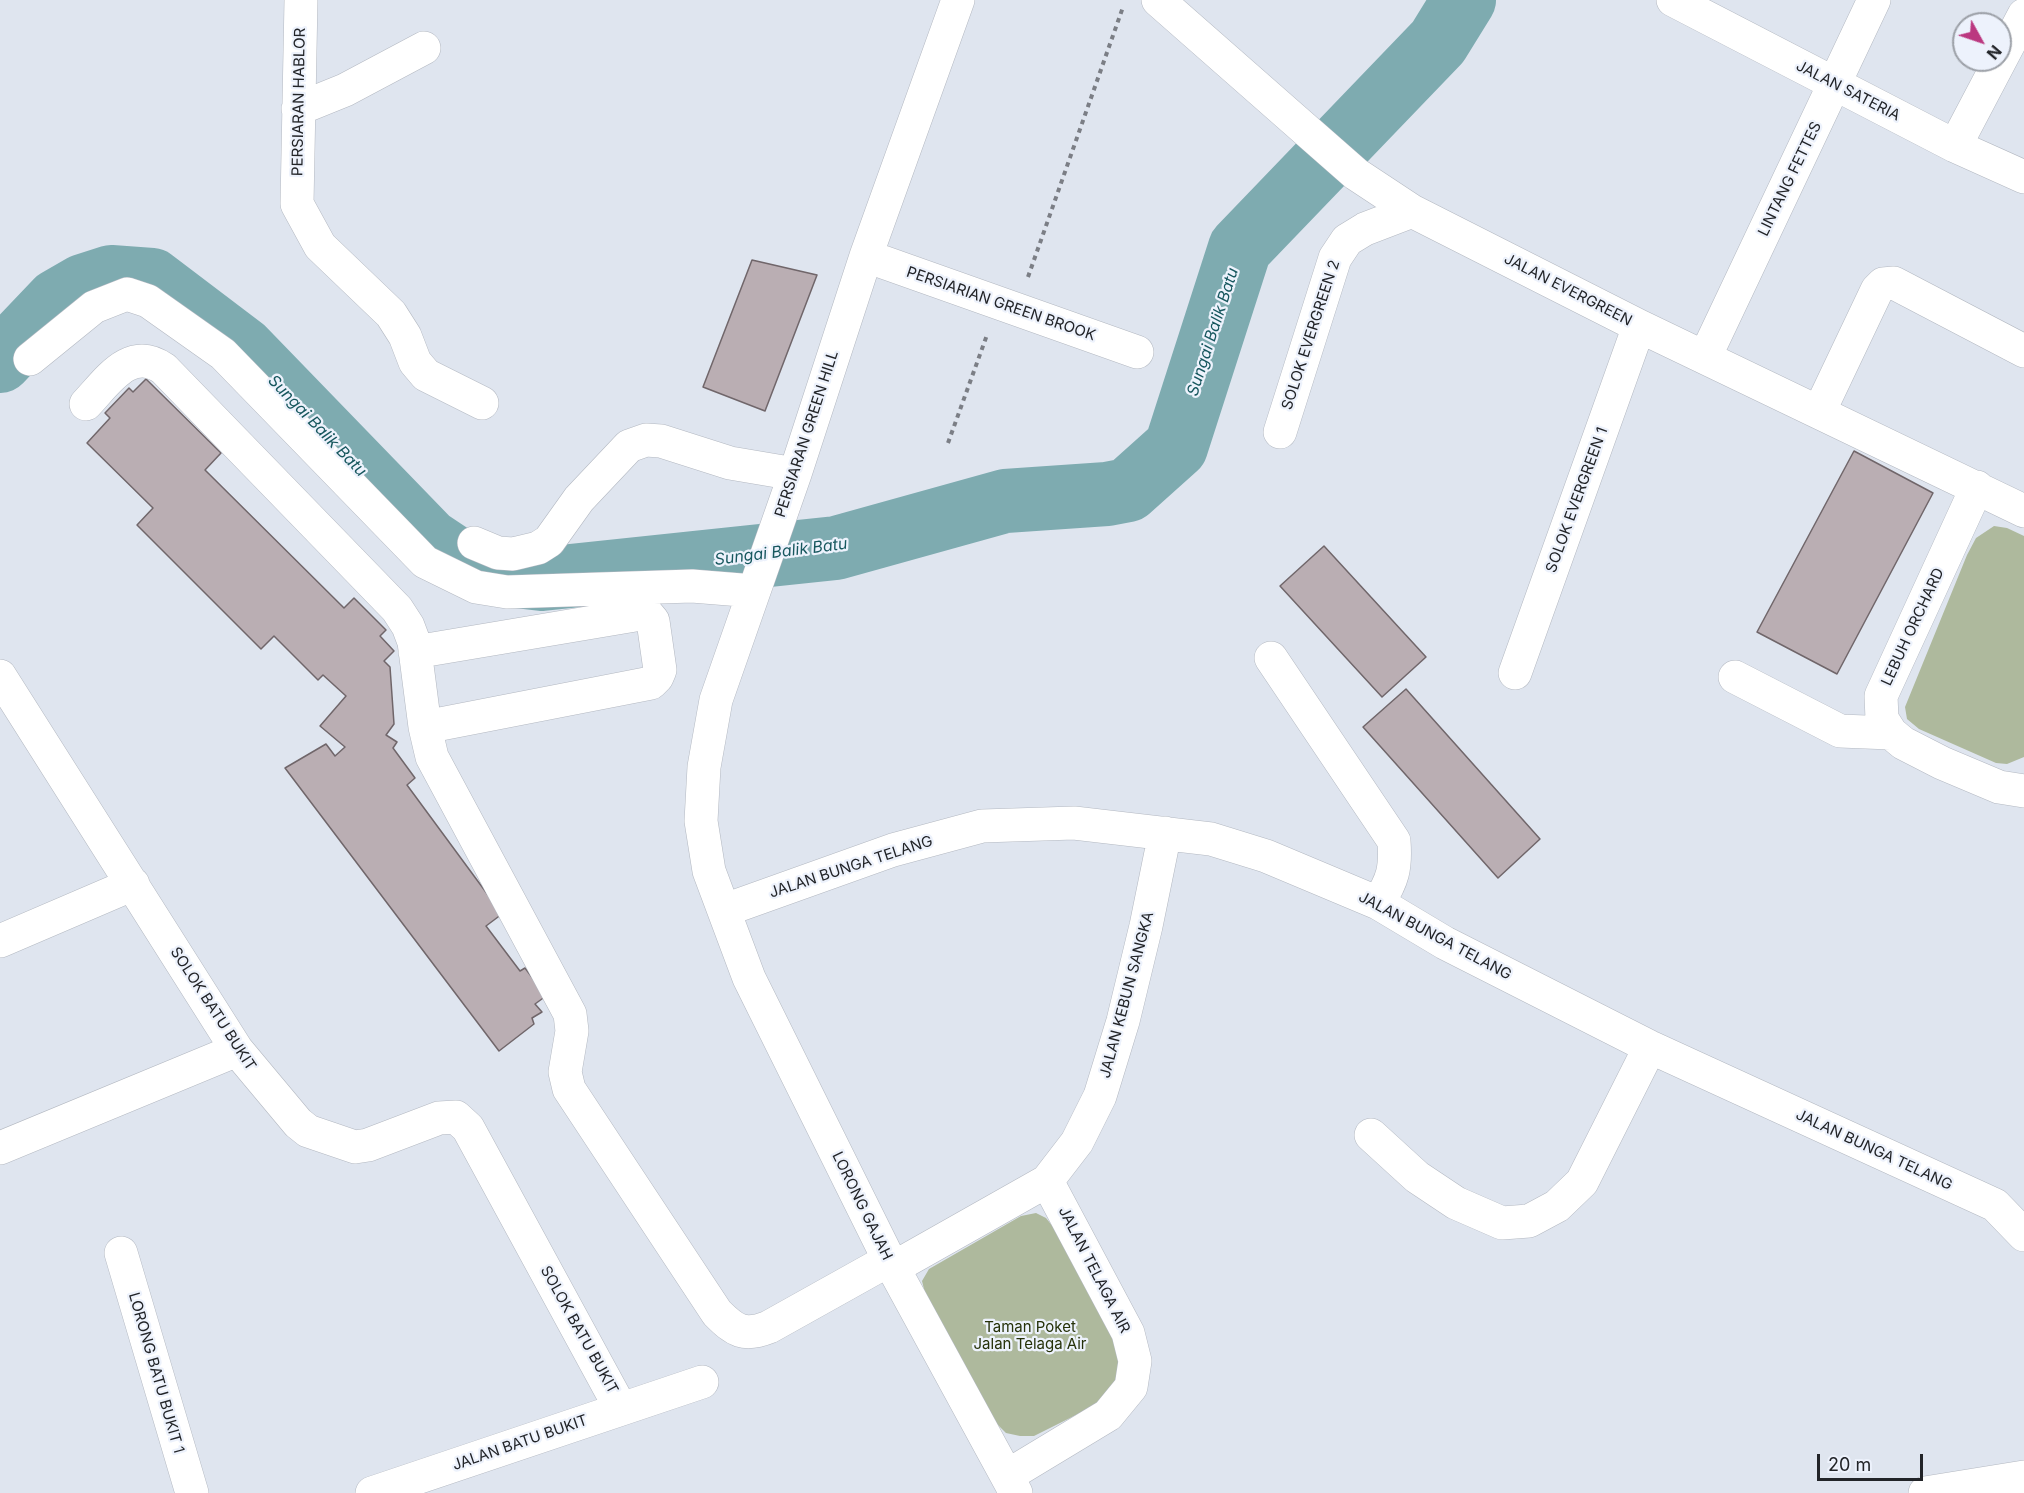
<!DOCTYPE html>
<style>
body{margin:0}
#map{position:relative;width:2024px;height:1493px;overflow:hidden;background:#dfe5ef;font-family:Inter,sans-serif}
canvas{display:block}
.north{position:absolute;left:1952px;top:12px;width:60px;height:60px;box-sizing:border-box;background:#edf2fc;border:2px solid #9ca0a7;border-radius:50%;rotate:130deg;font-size:16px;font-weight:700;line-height:24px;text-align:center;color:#222428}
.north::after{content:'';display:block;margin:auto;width:21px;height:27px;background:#bb3880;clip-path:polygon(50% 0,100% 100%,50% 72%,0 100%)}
.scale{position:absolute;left:1817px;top:1454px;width:106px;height:27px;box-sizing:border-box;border:3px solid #222428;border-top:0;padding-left:8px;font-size:18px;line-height:21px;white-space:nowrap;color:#222428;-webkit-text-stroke:4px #edf2fc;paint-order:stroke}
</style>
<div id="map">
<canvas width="2024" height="1493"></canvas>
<div class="north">N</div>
<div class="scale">20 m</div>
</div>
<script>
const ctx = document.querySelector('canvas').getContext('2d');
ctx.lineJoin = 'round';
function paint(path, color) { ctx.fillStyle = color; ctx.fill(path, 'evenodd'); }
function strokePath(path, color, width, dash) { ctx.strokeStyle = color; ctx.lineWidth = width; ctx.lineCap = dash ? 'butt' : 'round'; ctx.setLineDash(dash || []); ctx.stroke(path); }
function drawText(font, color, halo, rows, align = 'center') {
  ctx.font = font + ' Inter,sans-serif'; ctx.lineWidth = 4.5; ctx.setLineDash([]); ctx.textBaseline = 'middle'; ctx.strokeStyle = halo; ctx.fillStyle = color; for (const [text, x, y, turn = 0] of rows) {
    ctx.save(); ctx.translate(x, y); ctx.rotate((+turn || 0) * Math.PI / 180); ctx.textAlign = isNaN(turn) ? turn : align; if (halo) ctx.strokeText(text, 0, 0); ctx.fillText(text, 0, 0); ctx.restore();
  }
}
paint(new Path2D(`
 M1994 526 2007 528 2024 536V757L2007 764 1996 763 1919 729 1907 719 1905 707 1967 555 1976 538Z
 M1036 1213 1046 1218 1054 1228 1118 1346 1122 1365 1118 1381 1104 1401 1034 1436H1020L1006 1433 994 1421 925 1293 922 1281 929 1269 1021 1216Z`), '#aeb99d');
strokePath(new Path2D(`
 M0 361 57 301 83 286 111 277 152 280 243 349 429 541 453 557 491 573 542 579 836 548 1005 501 1107 494 1128 490 1176 447 1240 248 1438 42 1464 0`), '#7eabb0', 64);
const building = new Path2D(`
 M752 260 817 275 765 411 703 387Z
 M146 379 221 453 205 470 344 608 354 598 386 630 380 636 394 651 384 661 390 667 394 724 386 735 397 742 393 748 415 778 407 785 502 914 486 926 520 971 525 968 546 996 535 1004 542 1012 532 1018 534 1024 499 1051 285 768 326 744 335 756 345 747 320 726 346 696 323 675 318 680 274 636 261 649 137 525 153 508 87 443 110 418 105 413 129 388 133 392Z
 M1854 451 1933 493 1837 674 1757 632Z
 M1324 546 1426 657 1382 697 1280 586Z
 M1406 689 1540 839 1498 878 1363 727Z`);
paint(building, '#baaeb3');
strokePath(building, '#70666a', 1.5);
const minor = new Path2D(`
 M301 0 297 204 320 246 391 314 405 336 415 362 426 375 482 403
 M958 0 866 256 795 474 716 700 704 767 701 821 709 871 749 978 889 1260 1016 1493
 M1158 0 1356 174 1412 211 1639 326 2024 511
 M1673 0 1955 146 2024 177
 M298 109 345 90 424 48
 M1955 146 2024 15
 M866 256 1137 352
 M1705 357 1874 0
 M30 359 94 307 127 294 148 301 223 354 425 562 476 587 507 592 692 586 754 591
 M86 404C108 381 130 345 164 369L397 609 408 626 414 642 425 727 432 757 570 1014 572 1031 565 1072 569 1089 717 1313C735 1331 744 1337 769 1327L889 1260
 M1819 412 1877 290 1883 284 1894 283 2024 351
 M1280 432 1335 258 1347 240 1365 229 1412 211
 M1977 487 1881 696 1882 719 1891 733 1903 743 1942 763 1999 787 2024 791
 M474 543 498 553 513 554 538 548 549 541 579 499 629 446 646 440 661 441 730 463 795 474
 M415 652 641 614 648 615 653 621 660 670 657 677 651 683 425 727
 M1271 658 1394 841C1396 868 1393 880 1378 903
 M1515 673 1639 326
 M0 676 237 1050 298 1123 308 1131 355 1147 368 1145 439 1118 456 1117 468 1128 621 1409
 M1735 677 1840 731 1891 733
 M725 910 893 850 982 826 1074 823 1211 839 1266 856 1378 903 1445 943 1650 1047 1995 1205 2024 1235
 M0 941 133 884
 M1371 1135 1417 1177 1456 1203 1502 1223 1529 1221 1557 1206 1582 1182 1650 1047
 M0 1148 237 1050
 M121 1253 192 1493
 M893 1268 1047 1181 1077 1142 1100 1096 1123 1021 1146 926 1165 833
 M1007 1476 1108 1415 1131 1387 1135 1361 1128 1333 1047 1181
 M372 1493 702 1382
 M1925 1493 2024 1477`);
strokePath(minor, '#b3b8c1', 34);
strokePath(new Path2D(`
 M1028 277 1123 7
 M948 443 987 335`), '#7b7e85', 4, [4.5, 4.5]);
strokePath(minor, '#fff', 33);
drawText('15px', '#222428', '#edf2fc', [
 ["JALAN SATERIA",1848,91,27],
 ["PERSIARAN HABLOR",299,102,-89],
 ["LINTANG FETTES",1790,179,-64],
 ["JALAN EVERGREEN",1568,290,27],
 ["PERSIARIAN GREEN BROOK",1001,304,19],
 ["SOLOK EVERGREEN 2",1311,335,-72],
 ["PERSIARAN GREEN HILL",807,434,-72],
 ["SOLOK EVERGREEN 1",1577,500,-70],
 ["LEBUH ORCHARD",1913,627,-65],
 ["JALAN BUNGA TELANG",851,867,-18],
 ["JALAN BUNGA TELANG",1435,936,28],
 ["JALAN KEBUN SANGKA",1127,995,-75],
 ["SOLOK BATU BUKIT",213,1009,57],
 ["JALAN BUNGA TELANG",1874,1150,25],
 ["LORONG GAJAH",862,1206,64],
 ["JALAN TELAGA AIR",1094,1270,63],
 ["SOLOK BATU BUKIT",579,1330,61],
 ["LORONG BATU BUKIT 1",156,1373,74],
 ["JALAN BATU BUKIT",520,1443,-19]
]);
drawText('15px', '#253108', '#edf2fc', [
 ["Taman Poket",1030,1327],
 ["Jalan Telaga Air",1030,1344]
]);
drawText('italic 16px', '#17575e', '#edf2fc', [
 ["Sungai Balik Batu",1213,332,-72],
 ["Sungai Balik Batu",317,426,46],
 ["Sungai Balik Batu",781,552,-7]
]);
</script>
